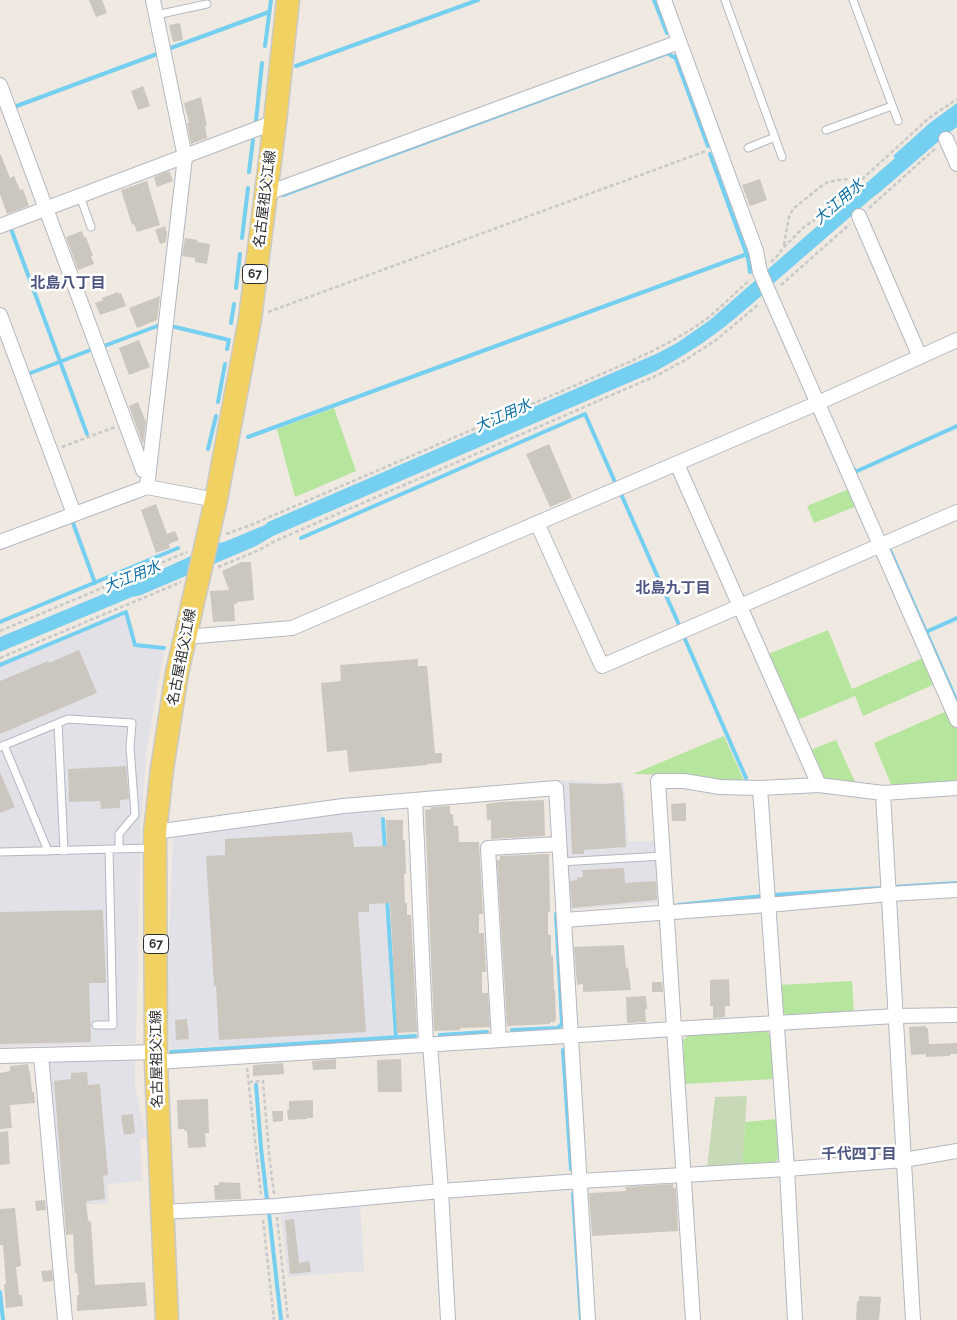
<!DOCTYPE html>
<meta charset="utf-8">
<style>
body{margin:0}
canvas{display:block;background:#efe9e1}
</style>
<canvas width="957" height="1320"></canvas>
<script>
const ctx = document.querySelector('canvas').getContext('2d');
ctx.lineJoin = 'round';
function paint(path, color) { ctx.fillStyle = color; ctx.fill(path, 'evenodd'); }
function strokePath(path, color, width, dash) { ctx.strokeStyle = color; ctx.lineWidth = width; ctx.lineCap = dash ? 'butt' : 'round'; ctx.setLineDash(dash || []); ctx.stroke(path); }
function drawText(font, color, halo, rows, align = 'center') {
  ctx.font = font + ' Raleway,"Noto Sans JP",sans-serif'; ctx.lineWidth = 5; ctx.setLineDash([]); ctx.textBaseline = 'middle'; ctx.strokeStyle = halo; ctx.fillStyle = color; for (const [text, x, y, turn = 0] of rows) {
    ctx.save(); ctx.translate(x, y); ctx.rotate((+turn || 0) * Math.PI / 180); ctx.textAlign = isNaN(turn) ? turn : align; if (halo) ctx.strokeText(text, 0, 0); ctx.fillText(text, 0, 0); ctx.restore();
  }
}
paint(new Path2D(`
 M125 615 134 646 164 650 146 754 141 825 136 1043 0 1047V667Z
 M561 780 606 783 624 782 628 842 656 841 661 902 569 910Z
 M381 810 393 1036 170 1049 167 994 173 837 342 813Z
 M135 1056V1085L141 1116 148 1137 140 1139 142 1181 107 1184 108 1203 61 1206 47 1062 52 1058Z
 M360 1204 364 1271 288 1277 281 1217 286 1210Z`), '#e3e1e8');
paint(new Path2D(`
 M334 408 356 471 295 497 277 429Z
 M849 489 857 506 814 523 807 506Z
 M828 630 852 689 925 657 937 683 863 716 855 696 795 721 766 655Z
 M949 710 957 728V783L892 787 874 743Z
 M724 736 745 783 721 781 685 775 633 774Z
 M836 740 856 784 825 781 820 777 808 751Z
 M852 981 854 1013 788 1017 782 1011 780 985Z
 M766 1030 771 1036 774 1079 685 1084 683 1040 689 1035Z
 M777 1119 780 1157 773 1164 742 1166 745 1122Z`), '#b6e59e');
paint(new Path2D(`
 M747 1096 742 1166 707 1168 715 1097Z`), '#c8d9b8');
paint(new Path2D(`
 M957 103V127L947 134 880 192 872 198 775 282C767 292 756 300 746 309 718 334 689 353 656 371L273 536 256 546 141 595 132 597 0 652V637L125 585 130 584 219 543 224 542 265 525 268 522 656 354 677 343 710 320 895 158 893 156 931 122Z`), '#75cff0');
strokePath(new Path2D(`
 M654 0 667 33
 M265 46 271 0
 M168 49 269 12
 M296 66 478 0
 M14 107 157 54
 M256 121 262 63
 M710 154 748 258 750 272
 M249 172 253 140
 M283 195 668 53 673 57 675 56 708 146
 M11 229 87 434
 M242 238 248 188
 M236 288 240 254
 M231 323 234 304
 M171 326 229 340 227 349
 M104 346 160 325
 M28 374 93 349
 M218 402 225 364
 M248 437 747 254
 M208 449 216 416
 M854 469 855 472 957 426
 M621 494 680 627
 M72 520 95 583
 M301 538 585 414 615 482
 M889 548 957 702
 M0 622 178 548
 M926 632 957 618
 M684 637 746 778
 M0 665 126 612 135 645 164 648
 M383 819 385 851
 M893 887 957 883
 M773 895 881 888
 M387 898 396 1038
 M678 905 762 896
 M512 1030 558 1028 562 1024 556 914
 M440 1035 487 1032
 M563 1050 571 1169
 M171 1052 415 1036
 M256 1085 261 1148 267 1200
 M573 1194 581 1320
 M269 1213 281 1320
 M0 1292 3 1320`), '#75cff0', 4);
paint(new Path2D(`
 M89 0H102L107 13 96 17Z
 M180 23 183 40 173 42 169 25Z
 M143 86 150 106 138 110 131 91Z
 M201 97 207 126H205L207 138 191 144 187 123H189L184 103Z
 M0 155H1L10 178 14 176 20 190 23 189 29 206 7 214 0 194Z
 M169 171 173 181 157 187 154 177Z
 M760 179 767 200 750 206 742 185Z
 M147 181 160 225 137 232 134 224 132 225 121 190Z
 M165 226 167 233 166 242 160 244 155 230Z
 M82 231 84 237H86L93 256H91L94 264 78 270 66 237Z
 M185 238 198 240 197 242 210 244 207 264 195 262V258L182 256Z
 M118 292 119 294 121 293 126 306 100 315 95 303 103 300 102 298Z
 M160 296 157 320 137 328 129 308Z
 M139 340 150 367 129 375 119 348Z
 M138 402 146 422 143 445 129 406Z
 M549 444 572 498 550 507 526 454Z
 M156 504 167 534 175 531 179 540 169 544 170 548 156 553 141 510Z
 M242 562H251L254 600 237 602V604H234L235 621 213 622 210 591 229 590 222 571Z
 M79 650 97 693 0 734V681L48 661 49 663Z
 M418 659V666H427L435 753H442V763L427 764V765L349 772 347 750 327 752 321 683 341 681 340 665Z
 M126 766 129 799 120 800V808L101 809 100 801 69 802 68 769Z
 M0 772 15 807 0 813Z
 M569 783 604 784 621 783 622 791H623L626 847 584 850V854H572Z
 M544 800 545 836 491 839V820H487L486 804 500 802Z
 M686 803V821H672L671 804Z
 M450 806V814H453L454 826H458L459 842H479L483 914H479V933H484L486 972H482V993H488L490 1027 460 1028V1030L434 1031 425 810 431 809V807Z
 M386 820H403V840H405L406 874H404L405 903H407V915H411L417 1032 397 1033 390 903 369 904V912H358L366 1032 219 1040 216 986H214L206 856 225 855V839L352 832 354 847 387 846Z
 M545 854H549L550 912H548V935H551V956H553L554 990H555L556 1020H555V1022H550V1024L507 1026 497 860H500V856Z
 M624 868 625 883 656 881 657 900 572 908 570 881 577 880V878L583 877 582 870Z
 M103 910 106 983H89L91 1042 0 1044V912Z
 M624 945 626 968 628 967 631 990 583 992V984L577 985 574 947Z
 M729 979 730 1006H725V1017L713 1018V1006H710V980Z
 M652 982H662L663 992H652Z
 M646 996 647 1009H645L646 1022 627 1023 626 997Z
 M187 1019 189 1039 176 1040 175 1020Z
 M926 1026V1028H928L929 1044 957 1043V1054H950V1056L926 1057V1054L911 1055 909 1027Z
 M336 1059V1069L313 1070 312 1061Z
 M401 1059 402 1092H378L377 1060Z
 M283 1063 284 1074 253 1076V1065Z
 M28 1064 29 1071H30L32 1092H34L35 1103 10 1105 12 1128 0 1129V1073L10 1071V1066Z
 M87 1072 88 1085 100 1084 108 1175 103 1176 105 1199 86 1201 88 1220 91 1222 95 1285 145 1282 147 1306 77 1311V1295H79L77 1273H75L73 1234 66 1235 54 1081 71 1079V1073Z
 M208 1099 209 1133H205L206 1147 188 1148 187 1131H185L184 1129H178L177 1100Z
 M313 1100V1118H307V1119L288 1120 287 1110H289V1101Z
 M272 1111H283V1121L273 1122Z
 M133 1114 135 1133 124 1135 121 1115Z
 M8 1131 10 1164 0 1165V1132Z
 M219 1182 240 1183 241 1199 215 1200 214 1185H219Z
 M673 1184V1188H676L678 1231 592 1236 589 1193 626 1191 625 1187Z
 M45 1200 46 1210 36 1211 35 1201Z
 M15 1208 21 1266H19V1267H16L19 1295H22L23 1306 6 1308 4 1284H6L3 1245H0V1209Z
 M294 1219 299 1263 309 1261 311 1272 290 1274 285 1220Z
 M52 1270 53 1281 43 1282 41 1271Z
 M859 1296 881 1297 879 1320H856L857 1301H859Z`), '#cbc7bf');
const lane = new Path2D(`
 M725 0 782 157
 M853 0 898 121
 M156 15 207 4
 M826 130 892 106
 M748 148 775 137
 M80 196 91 227
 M58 723 64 851
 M4 745 48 851
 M0 747 68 719 132 723 130 747 135 815 119 834V849
 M0 852 152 848
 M560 862 663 856
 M96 1025H113L109 849`);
const street = new Path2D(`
 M664 0 756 251 760 272 957 720
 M0 85 143 470H149
 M946 139 957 164
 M265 194 679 42
 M859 216 920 357
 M0 226 275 122
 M0 315 74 514
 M677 464 819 785
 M147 487 185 157 153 0
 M537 523 602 666 957 512
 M0 542 147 487 216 500
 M186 637 292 628 818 403 957 340
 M760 788 787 1169 795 1320
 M883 793 913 1320
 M415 800 426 1044
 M155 832 343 806 556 788 588 1320
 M564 920 768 905 889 894 957 890
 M499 1039 488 848 559 844
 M430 1044 441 1191 448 1320
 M41 1055 65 1320
 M0 1056 156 1052
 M156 1062 674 1029 896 1016 957 1015
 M162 1212 276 1206 441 1191 580 1181 787 1169 904 1160 957 1151
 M693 1320 658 781H684L720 787 760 788 819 785 883 793 957 788`);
const primary = new Path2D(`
 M167 1320 156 1062 155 832 162 769 177 673 216 500 250 319 275 122 288 0`);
strokePath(lane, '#b4b7c1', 9);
strokePath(street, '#b4b7c1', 16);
strokePath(primary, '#c9c9c9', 25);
strokePath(new Path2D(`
 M869 208 936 148
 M784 245 789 217 793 209 820 187 828 182 839 180 863 178
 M771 262 778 255 784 247 804 227 825 213 929 118 957 99
 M781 285 850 224
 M268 312 706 151
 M62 447 115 427
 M226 534 251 525 627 363C655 350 684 336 709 317 723 305 736 292 750 280
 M218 567 257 551 275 541 658 375 687 359 716 340 759 304
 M0 631 187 552
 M0 658 181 582
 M247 1068 261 1194
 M249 1082 263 1081 269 1153 274 1194
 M277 1217 288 1320
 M263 1220 274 1320`), '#c9c9c9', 2.5, [4, 2.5]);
strokePath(lane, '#fff', 7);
strokePath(street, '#fff', 14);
strokePath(primary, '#f2d163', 22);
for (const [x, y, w] of [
 [255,274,25],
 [156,944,25]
]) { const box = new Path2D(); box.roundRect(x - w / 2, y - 9.5, w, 19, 4); ctx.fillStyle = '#fff'; ctx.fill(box); strokePath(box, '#2e2e2e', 1); }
drawText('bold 12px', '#2e2e2e', null, [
 ["67",255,274],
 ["67",156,944]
]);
drawText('14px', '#2e2e2e', '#fff', [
 ["名古屋祖父江線",265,199,-83],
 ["名古屋祖父江線",182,657,-79],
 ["名古屋祖父江線",157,1059,-91]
]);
drawText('italic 15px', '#0d6fa3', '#fff', [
 ["大江用水",839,202,-41],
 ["大江用水",503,416,-24],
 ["大江用水",132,577,-22]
]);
drawText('bold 15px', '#4d5680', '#fff', [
 ["北島八丁目",68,283],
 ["北島九丁目",673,588],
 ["千代四丁目",859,1154]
]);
</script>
